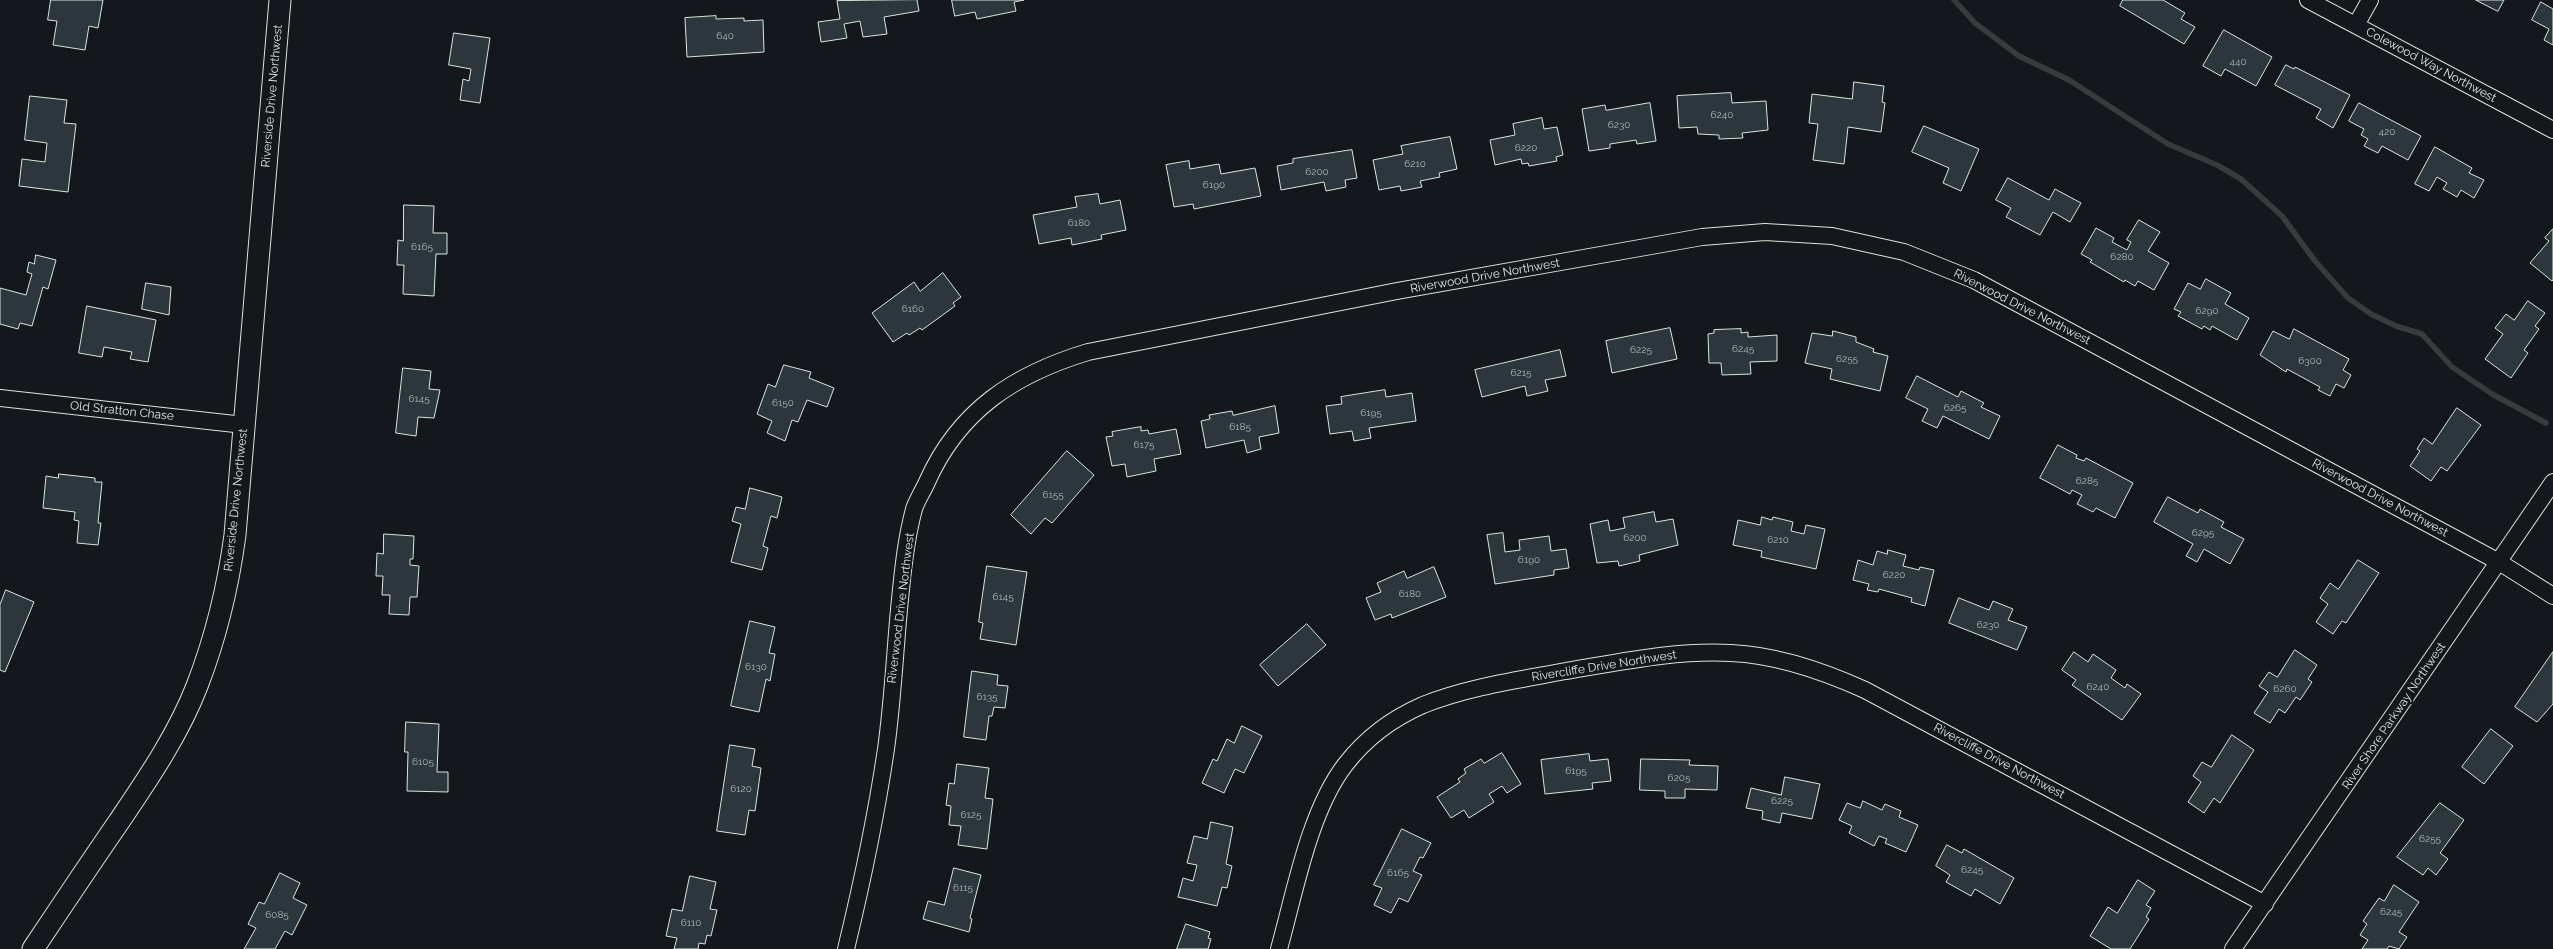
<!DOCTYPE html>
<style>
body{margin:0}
canvas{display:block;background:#14181c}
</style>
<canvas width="2553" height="949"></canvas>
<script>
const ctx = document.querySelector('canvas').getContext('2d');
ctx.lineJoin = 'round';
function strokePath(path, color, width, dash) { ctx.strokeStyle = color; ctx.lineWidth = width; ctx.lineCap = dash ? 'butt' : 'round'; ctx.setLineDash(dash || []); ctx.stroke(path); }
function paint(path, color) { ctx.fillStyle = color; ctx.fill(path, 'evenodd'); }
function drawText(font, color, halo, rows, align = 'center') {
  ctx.font = font + ' Raleway,sans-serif'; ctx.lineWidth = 4; ctx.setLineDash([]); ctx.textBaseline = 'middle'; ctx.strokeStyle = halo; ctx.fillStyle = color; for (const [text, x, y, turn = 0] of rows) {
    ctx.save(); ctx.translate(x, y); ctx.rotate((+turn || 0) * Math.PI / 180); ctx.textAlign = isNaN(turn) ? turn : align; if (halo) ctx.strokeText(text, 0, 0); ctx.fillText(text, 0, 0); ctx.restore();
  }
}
strokePath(new Path2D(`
 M1954 0 1975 23 2019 56 2069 80 2168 144 2217 165 2241 179 2282 216 2315 261 2348 298 2371 314 2396 326 2422 334 2452 367 2492 394 2546 423`), '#363b3e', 5.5);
const building = new Path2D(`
 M51 0H103L98 28 89 26 85 50 53 45 57 21 48 20Z
 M917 0 919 11 884 17 887 34 863 37 860 21 844 24 847 38 821 42 818 22 840 19 837 1Z
 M952 0H1024L1014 2 1016 11 977 19 975 12 955 16Z
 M2123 0H2163L2185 13 2181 19 2195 27 2184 44 2120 6Z
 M2476 0H2504L2498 11Z
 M2541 2 2553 9V45L2544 40 2549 29 2532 20Z
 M716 16V19L744 18V21L763 20 764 52 687 57 685 18Z
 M2224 30 2272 57 2256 86 2225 69 2221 76 2203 66Z
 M454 33 490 38 480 103 460 100 463 79 469 81 471 69 449 65Z
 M2286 65 2294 69 2295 67 2350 95 2333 128 2316 118 2321 109 2275 85Z
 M1854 82 1884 86 1882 102 1885 103 1881 132 1848 127 1844 164 1813 160 1818 124 1809 123 1812 94 1852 99Z
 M1731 93 1732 103 1766 101 1768 130 1742 133 1743 138 1719 139V135L1698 134 1697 127 1679 128 1677 96Z
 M30 96 67 100 64 123 76 124 68 192 19 186 22 159 45 162 47 143 25 140Z
 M1650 103 1656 141 1637 144 1636 140 1610 144V148L1589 151 1582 109 1605 105 1606 110Z
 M2359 103 2421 136 2408 160 2382 146 2378 153 2364 146 2368 139 2361 135 2364 129 2349 121Z
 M1542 118 1544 129 1557 127 1563 155 1556 157 1557 161 1529 166 1528 163 1522 164 1521 159 1495 165 1490 140 1515 135 1513 124Z
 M1924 126 1979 149 1961 191 1943 183 1949 168 1912 152Z
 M1450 137 1457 169 1439 173 1440 177 1420 181 1422 187 1401 191 1400 186 1379 190 1373 160 1403 154 1401 146Z
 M2435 147 2472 168 2469 173 2484 180 2474 198 2461 190 2457 197 2443 189 2447 183 2437 177 2429 191 2415 184Z
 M1352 150 1357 178 1345 180 1346 187 1326 191 1324 182 1281 190 1277 166 1293 163V159Z
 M1189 161 1190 169 1219 164 1221 174 1255 168 1261 196 1194 209 1193 204 1174 207 1166 165Z
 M2008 178 2049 200 2055 189 2081 203 2070 222 2053 212 2040 235 2006 217 2011 208 1996 200Z
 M1098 194 1100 204 1120 200 1126 230 1101 235 1102 239 1072 245 1071 238 1039 244 1033 215 1077 207 1075 197Z
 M404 205 434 206 433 233H447V254H436L434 296 403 294 404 265H397L398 240 403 241Z
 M2139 220 2160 232 2148 251 2169 263 2154 290 2138 281 2135 286 2125 280 2124 282 2090 262 2092 260 2081 254 2096 228 2114 238 2112 242 2127 250 2131 242 2127 240Z
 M2553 229V280L2552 281 2530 263 2549 241 2545 238Z
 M36 255 56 260 48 289 43 287 32 326 20 323 18 329 0 324V288L26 295 32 274 27 272 29 262 34 264Z
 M943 273 961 297 953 303 955 306 922 330 920 328 909 335 907 333 893 342 872 313 914 282 920 291Z
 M2206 279 2231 293 2225 304 2249 318 2237 340 2212 326 2210 330 2204 326 2202 329 2178 316 2181 312 2174 309 2188 283 2200 289Z
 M146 283 171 287 169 315 142 309Z
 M2528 301 2545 313 2535 326 2539 329 2524 350 2528 353 2511 378 2485 359 2503 334 2495 328 2506 314 2514 320Z
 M87 306 156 320 148 362 130 359 132 352 104 347 102 357 79 353Z
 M1670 328 1677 359 1612 373 1606 341Z
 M1741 329V333L1748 332V337L1777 335V361L1750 362 1751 374 1722 375 1721 363H1709L1708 334 1714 333V330Z
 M2294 329 2349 359 2343 370 2351 375 2344 388 2336 384 2330 396 2318 390 2320 387 2287 369 2286 372 2260 355 2273 331 2289 339Z
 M1833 331 1856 337V342L1874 349 1873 352 1888 356 1880 391 1830 379 1832 369 1805 363 1812 333 1832 336Z
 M1560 350 1566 376 1545 380 1548 391 1527 396 1525 386 1482 397 1475 370Z
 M784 365 811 372 809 378 834 388 827 407 807 400 798 422 792 420 785 441 767 433 772 421 757 414 768 384 775 387Z
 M403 368 431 371 429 389 440 390 434 418 418 417 416 436 396 433Z
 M1917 376 1958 397 1961 391 1984 403 1981 407 2000 416 1989 439 1943 416 1937 428 1922 421 1928 409 1906 398Z
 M1385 390 1386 397 1412 393 1416 421 1369 428 1371 438 1354 441 1352 431 1330 434 1326 406 1342 404 1341 397Z
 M1275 406 1279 433 1259 437 1261 449 1247 453 1244 440 1206 448 1201 421 1210 419 1209 415 1232 411 1233 415Z
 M2457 408 2481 425 2447 471 2441 467 2431 481 2410 466 2420 451 2417 449 2424 438 2432 444Z
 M1141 427V431L1148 430 1149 434 1176 429 1181 454 1154 459 1156 471 1127 477 1125 464 1112 466 1106 437 1113 436 1112 432Z
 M2058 445 2077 455 2076 458 2084 461 2086 458 2133 483 2115 518 2096 508 2093 512 2077 504 2082 495 2072 490 2070 494 2040 478Z
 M1067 451 1094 475 1052 523 1045 518 1031 534 1011 515Z
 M59 474 95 478V482H102L98 523H101L98 545 77 543 79 521 74 520 75 512 43 508 46 476 58 478Z
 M750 488 782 497 777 518 771 516 763 546 768 548 762 570 731 562 741 524 732 521 736 507 745 509Z
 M2168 497 2198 513 2200 509 2224 522 2221 527 2244 539 2230 564 2204 549 2197 562 2186 556 2193 544 2154 522Z
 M1654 512 1656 522 1673 519 1678 545 1639 555 1640 561 1619 566 1618 561 1597 563 1590 524 1608 520 1610 531 1625 528 1623 518Z
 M1762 517 1772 520 1773 517 1793 522 1791 531 1804 534 1806 525 1825 529 1816 569 1761 557 1762 551 1733 545 1738 520 1760 525Z
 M1503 533 1505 552 1520 550 1519 540 1549 536 1551 551 1566 549 1569 568 1554 570V575L1495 584 1487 535Z
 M384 534 414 536 413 559H410V565L419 566 417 597H410L409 615 389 614 390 595H382L383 576H376L377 553 383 554Z
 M1888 550 1906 555 1903 566 1919 570 1920 567 1934 570 1925 606 1911 602 1912 598 1879 589 1878 592 1867 590 1869 584 1853 580 1858 560 1873 565 1877 551 1887 554Z
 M2358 560 2379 573 2346 623 2342 621 2333 634 2316 622 2328 604 2320 598 2330 583 2338 589Z
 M987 566 1027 572 1016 645 980 639 983 623 979 622Z
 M1434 567 1446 597 1392 618 1391 614 1375 620 1366 598 1381 592 1377 583 1404 571 1407 578Z
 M6 590 34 602 5 672 0 670V605Z
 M1959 598 1989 610 1993 601 2013 609 2008 620 2027 627 2017 650 1949 623Z
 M750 621 775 627 769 653 775 654 770 681 766 679 759 712 731 706Z
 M1307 624 1326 645 1278 686 1260 665Z
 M2295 650 2317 665 2308 679 2312 682 2300 700 2296 697 2285 713 2279 709 2270 723 2254 713 2268 692 2259 686 2269 672 2277 677Z
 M2074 652 2088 662 2093 654 2116 670 2111 678 2125 688 2127 684 2141 694 2122 720 2072 685 2076 680 2062 670Z
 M2553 652V704L2537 722 2515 707Z
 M972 671 998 675 997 685 1008 686 1005 708 994 707 992 716H989L986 740 964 737Z
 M406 722 439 724 437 772H448V792L407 791 408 752H405Z
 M1242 726 1262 736 1244 773 1235 769 1224 793 1202 783 1213 759 1217 761 1227 739 1234 743Z
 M2491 729 2513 746 2484 784 2462 767Z
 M2232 735 2254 750 2220 803 2214 798 2204 813 2188 802 2201 782 2193 776 2202 762 2211 767Z
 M730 745 755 749 752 766 761 768 755 811 749 810 745 835 717 831Z
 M1502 753 1521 784 1507 793 1502 786 1489 794 1494 802 1469 818 1464 810 1451 818 1437 797 1460 782 1458 779 1466 773 1464 769 1481 759 1484 763Z
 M1589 754 1590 761 1608 759 1611 781 1592 783 1593 789 1545 794 1541 760Z
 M1641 759 1690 760 1689 765 1718 766 1717 790 1685 789V798H1665V791L1640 790Z
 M957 764 989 768 985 798 993 799 987 849 958 845 961 826 949 825 951 806 946 805 949 783 954 784Z
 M1785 777 1820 784 1812 819 1782 813 1780 823 1762 819 1763 811 1746 808 1751 788 1781 795Z
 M1863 801 1882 810 1885 804 1901 811 1899 817 1918 825 1906 852 1885 843 1887 839 1879 836 1874 846 1849 833 1852 826 1839 820 1847 803 1860 808Z
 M2440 803 2464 820 2440 853 2448 859 2436 875 2428 868 2423 875 2397 857Z
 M1211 822 1233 827 1226 864 1232 866 1227 888 1222 887 1217 906 1178 897 1183 878 1193 881 1197 865 1187 863 1194 836 1207 839Z
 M1402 829 1431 843 1423 858 1420 857 1413 871 1422 875 1408 902 1399 898 1391 913 1374 905 1382 888 1374 885Z
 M1947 845 1962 853 1964 849 2014 878 2000 904 1975 889 1971 896 1946 882 1950 875 1936 866Z
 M954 868 981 875 970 918 972 919 969 932 923 919 928 901 944 905Z
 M280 873 300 883 293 898 307 905 292 935 285 931 275 949H244L256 928 248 924 259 902 264 904Z
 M690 876 716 882 710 909 717 910 711 936 707 935 705 944 699 943 698 949H674L677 938 666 936 672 909 682 911Z
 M2138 880 2155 891 2146 905 2151 908 2146 917 2149 919 2130 949H2111L2090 936 2108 907 2117 913Z
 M2394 885 2419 902 2399 932 2407 937 2399 949 2389 946 2387 949H2362L2368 940 2360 935 2367 924 2363 921 2379 898 2384 901Z
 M1186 924 1210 932 1208 938 1211 939 1208 949H1177Z`);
paint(building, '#2c363c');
strokePath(building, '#d8e6dc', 1);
const minor = new Path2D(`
 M2308 0 2553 130
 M2356 25 2370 0
 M0 398 244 425
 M846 949C862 883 876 817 886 749 893 699 895 649 900 599 903 569 906 539 914 509 917 500 923 491 927 482 959 410 1015 374 1088 352L1397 291 1702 237 1765 232 1832 236 1904 252 1974 280 2499 562 2553 596
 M1279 949C1295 892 1309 812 1345 765 1365 739 1393 718 1423 705 1468 687 1518 680 1566 671 1621 662 1675 650 1731 653 1778 655 1823 671 1865 690L2265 904
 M2233 949 2553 482`);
const tertiary = new Path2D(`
 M33 949C61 907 89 865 118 823 147 780 178 735 197 686 216 637 228 587 235 535L280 0`);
strokePath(minor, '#d8e6dc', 18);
strokePath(tertiary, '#d8e6dc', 23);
strokePath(minor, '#14181c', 16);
strokePath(tertiary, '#14181c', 21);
drawText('10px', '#adbab4', null, [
 ["640",725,36],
 ["440",2238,62],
 ["6240",1722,115],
 ["6230",1619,125],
 ["420",2387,132],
 ["6220",1526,148],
 ["6210",1415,164],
 ["6200",1317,172],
 ["6190",1214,185],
 ["6180",1079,223],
 ["6165",422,247],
 ["6280",2122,257],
 ["6160",913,309],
 ["6290",2207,311],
 ["6245",1743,349],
 ["6225",1641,350],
 ["6255",1847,359],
 ["6300",2310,361],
 ["6215",1521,373],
 ["6145",419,399],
 ["6150",783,403],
 ["6265",1955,408],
 ["6195",1371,413],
 ["6185",1240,427],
 ["6175",1144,445],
 ["6285",2087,481],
 ["6155",1053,495],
 ["6295",2203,533],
 ["6200",1635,538],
 ["6210",1778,540],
 ["6190",1529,560],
 ["6220",1894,575],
 ["6180",1410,594],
 ["6145",1003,597],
 ["6230",1988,625],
 ["6130",756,667],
 ["6240",2098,687],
 ["6260",2285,689],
 ["6135",987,697],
 ["6105",423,762],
 ["6195",1576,771],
 ["6205",1679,778],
 ["6120",741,789],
 ["6225",1782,801],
 ["6125",971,815],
 ["6255",2430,839],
 ["6245",1972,870],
 ["6165",1398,873],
 ["6115",963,888],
 ["6245",2391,912],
 ["6085",277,915],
 ["6110",691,923]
]);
drawText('12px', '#d8e6dc', '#14181c', [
 ["Colewood Way Northwest",2431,65,28],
 ["Riverside Drive Northwest",272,96,-85],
 ["Riverwood Drive Northwest",1485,276,-10],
 ["Riverwood Drive Northwest",2022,307,27],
 ["Old Stratton Chase",122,411,6],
 ["Riverwood Drive Northwest",2380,498,28],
 ["Riverside Drive Northwest",236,500,-84],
 ["Riverwood Drive Northwest",901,608,-83],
 ["Rivercliffe Drive Northwest",1604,666,-9],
 ["River Shore Parkway Northwest",2394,716,-56],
 ["Rivercliffe Drive Northwest",1999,761,28]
]);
</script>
